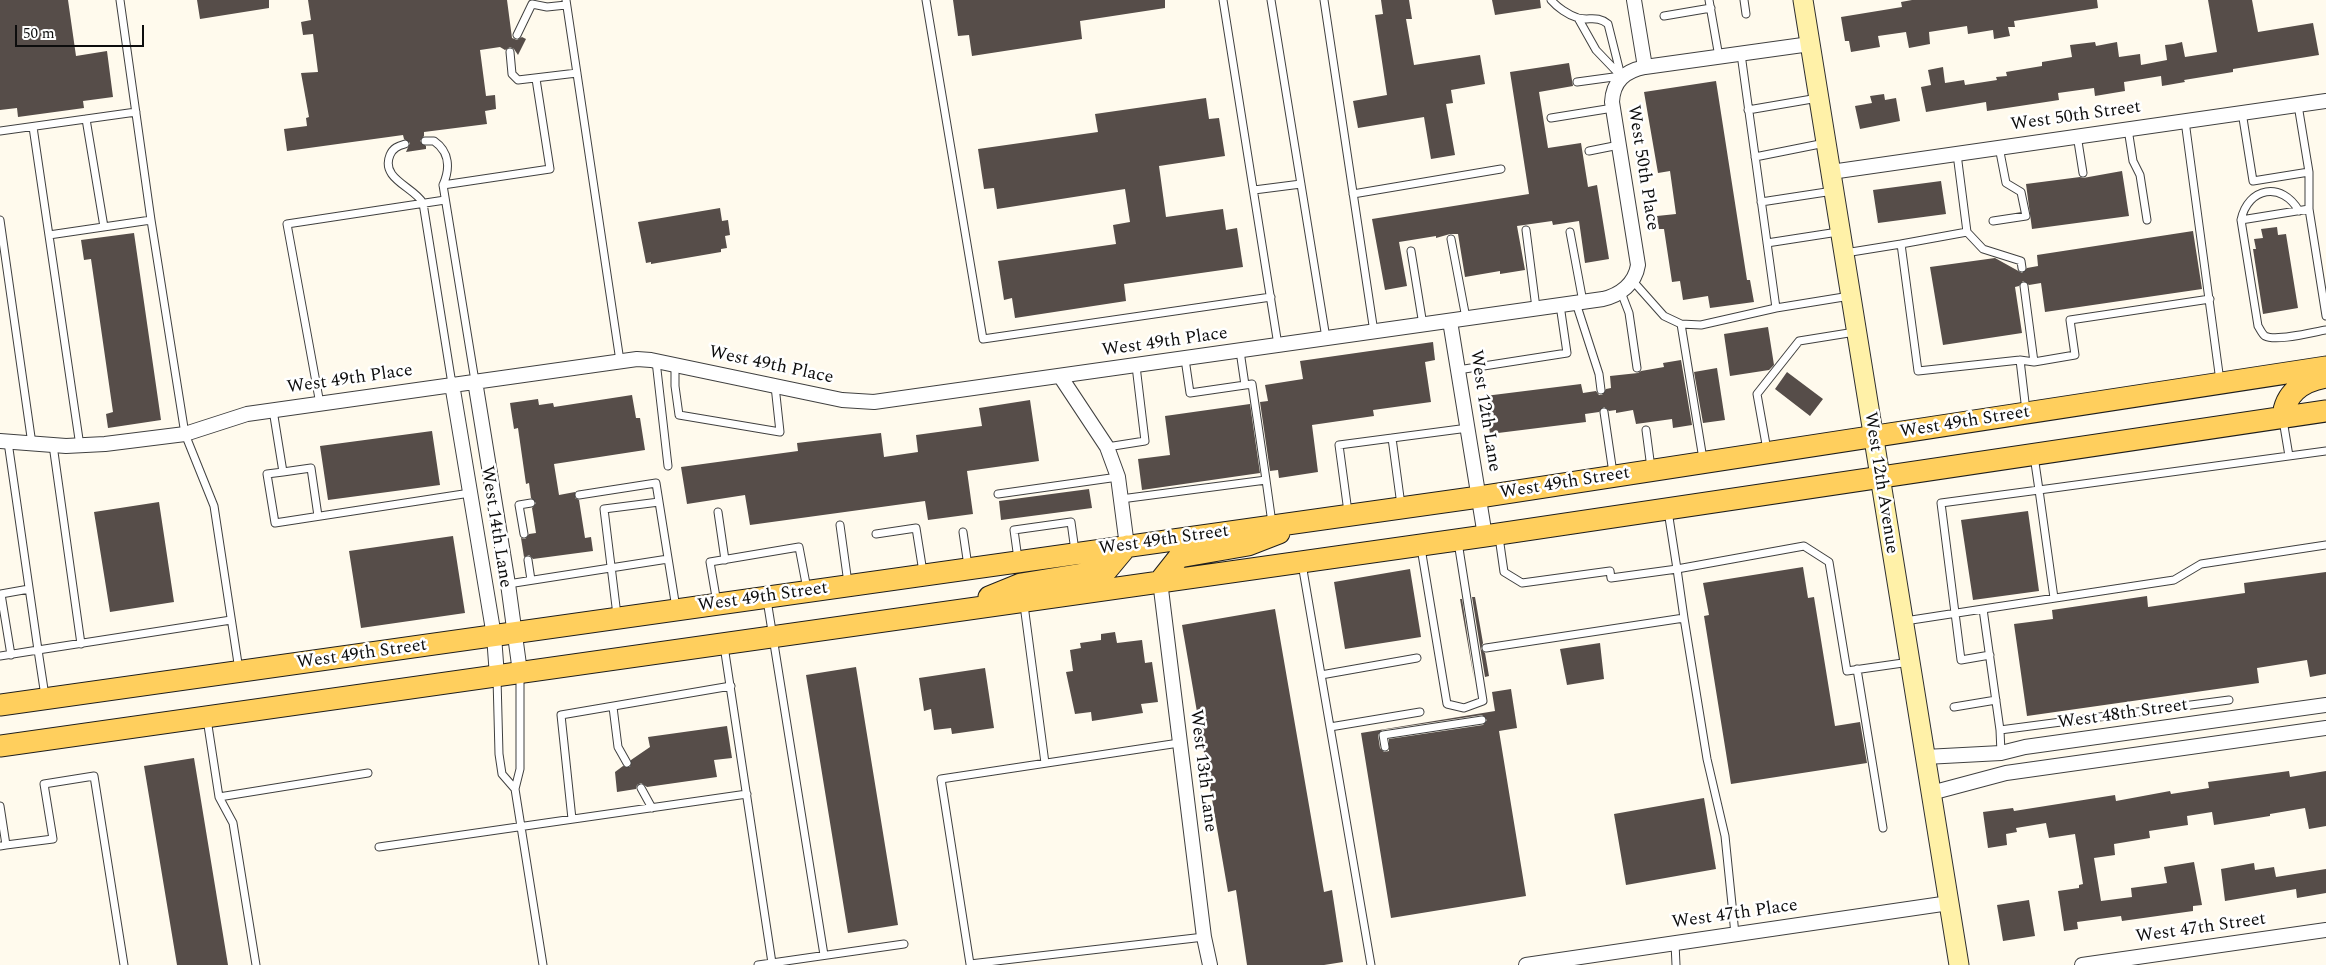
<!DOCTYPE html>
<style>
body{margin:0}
#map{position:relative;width:2326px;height:965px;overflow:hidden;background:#fffaed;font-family:Spectral,serif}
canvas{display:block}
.scale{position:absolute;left:15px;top:25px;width:129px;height:22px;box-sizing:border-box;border:2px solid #0d0d0d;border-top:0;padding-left:6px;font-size:15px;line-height:18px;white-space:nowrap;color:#0d0d0d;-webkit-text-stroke:4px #fff;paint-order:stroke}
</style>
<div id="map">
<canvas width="2326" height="965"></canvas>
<div class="scale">50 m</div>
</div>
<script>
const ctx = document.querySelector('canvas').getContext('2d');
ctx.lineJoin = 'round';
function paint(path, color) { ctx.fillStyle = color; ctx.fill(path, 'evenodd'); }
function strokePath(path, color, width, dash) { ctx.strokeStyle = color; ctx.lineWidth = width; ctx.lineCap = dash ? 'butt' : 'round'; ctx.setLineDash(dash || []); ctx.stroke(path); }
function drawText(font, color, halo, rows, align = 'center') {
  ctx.font = font + ' Spectral,serif'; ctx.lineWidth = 5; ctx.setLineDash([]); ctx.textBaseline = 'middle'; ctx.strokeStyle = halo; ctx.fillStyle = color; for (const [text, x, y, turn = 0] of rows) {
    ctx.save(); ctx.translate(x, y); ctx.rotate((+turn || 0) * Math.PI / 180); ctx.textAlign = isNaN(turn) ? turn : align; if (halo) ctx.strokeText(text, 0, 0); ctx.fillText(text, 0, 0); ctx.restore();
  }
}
paint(new Path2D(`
 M0 0H68L76 56 107 51 113 97 83 101 84 108 18 117 17 108 0 110Z
 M197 0H269V8L200 19Z
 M308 0H507L512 38 517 40 522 37 526 39 518 55 514 49 510 47 505 50 500 47 480 50 486 96 495 95 496 109 485 111 487 124 424 132V136L420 141 426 146V149L406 152 410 143 404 139 403 135 287 151 284 129 307 126 306 118 309 117 301 73 318 72 313 34 303 35 301 22 311 20Z
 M953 0H1165V8L1080 21 1082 39 972 56 969 35 958 36Z
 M1381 0H1409L1412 19H1406L1414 65 1480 55 1485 84 1451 90 1453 103 1446 104 1455 155 1431 159 1424 117 1358 128 1353 101 1387 95 1375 15 1383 14Z
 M1492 0H1540L1541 8 1495 15Z
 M1912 0H2097L2098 8 2014 21 2015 27H2008L2010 36 1994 39 1993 30 1968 34 1967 26 1929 32 1930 44 1909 48 1906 32 1878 36 1880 47 1851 52 1849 41H1845L1841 17 1902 7 1901 2Z
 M2208 0H2252L2258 32 2313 23 2319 55 2233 69V72L2184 80 2185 82 2162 86 2161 76 2124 82 2125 91 2095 96 2094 88 2058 93 2059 100 1987 111 1986 102 1926 112 1921 87 1931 85 1928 70 1943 67 1945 83 1964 80 1965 85 1997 80 1996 77 2007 76 2006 72 2042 66V62L2072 57 2070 45 2095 42 2096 46 2117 42 2119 57 2140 54 2141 65 2167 60 2165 45 2174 44 2182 42 2185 57 2217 52Z
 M1569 63 1573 86 1539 92 1548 148 1581 143 1588 187 1597 185 1609 259 1585 263 1579 221 1553 225 1552 221 1517 226 1525 270 1500 274V271L1465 277 1458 234H1450L1436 238V236L1399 242 1407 286 1385 290 1372 219 1529 194 1510 72Z
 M1716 81 1747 280H1750L1754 302 1710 308 1708 296 1683 300 1680 281 1672 282 1664 229H1659L1657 216 1676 214 1670 171 1658 173 1644 92Z
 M1884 94 1885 100 1896 98 1900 121 1860 129 1855 106 1872 103 1870 96Z
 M1206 98 1209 119 1219 118 1225 156 1159 166 1166 217 1223 209 1226 230 1237 228 1243 267 1124 284 1126 301 1015 318 1012 298 1004 300 998 261 1116 244 1113 225 1130 222 1125 189 997 209 994 188 984 189 978 149 1098 132 1095 114Z
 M2122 171 2129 216 2032 229 2026 184 2080 177 2083 178Z
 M1941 181 1946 214 1878 223 1873 190Z
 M720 208 722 221 728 220 730 235 725 236 727 248 721 249V252L651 264V262L646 263 638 222Z
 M2277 227 2278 235 2286 234 2298 308 2263 314 2253 249H2256L2254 239 2263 238 2261 229Z
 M2193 231 2202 289 2045 312 2041 283 2029 285 2023 281 2019 286 2015 287 2022 333 1943 345 1930 267 1995 258 2022 273 2027 268 2038 266 2037 255Z
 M134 233 161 420 108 428 106 414 113 412 91 259 84 260 81 240Z
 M1768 327 1774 365 1769 370 1730 376 1724 334Z
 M1433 342 1435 360 1425 362 1431 402 1373 410 1374 416 1312 425 1318 472 1279 478 1278 470 1270 471 1260 402 1268 401 1265 385 1303 379 1300 361Z
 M1681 360 1692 425 1673 428 1672 419 1636 424 1633 410 1616 413V410L1609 411 1604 407 1599 412 1585 414 1586 422 1490 434 1485 396 1581 384 1583 393 1596 391 1599 395H1602L1606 389 1611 388 1610 376 1638 373 1641 371 1664 367 1663 363Z
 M1717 368 1725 420 1703 423 1694 372Z
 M1787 372 1823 399 1810 416 1775 389Z
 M632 395 636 418H640L645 450 554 464 559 495 575 492V498L579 500 585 538 591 537 593 551 533 559 529 555 524 557 521 538 525 539 529 534 536 533 532 508 536 503 531 498 529 483 526 484 518 428 514 429 510 403 538 399 539 405 553 403 554 407Z
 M1030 400 1039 461 967 471 973 514 928 520 925 501 750 525 745 495 687 504 681 467 798 451 797 443 881 433 884 457 918 452 916 435 982 426 979 408Z
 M1250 404 1260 473 1142 490 1138 459 1170 455 1165 416Z
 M432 431 440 485 328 500 320 446Z
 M1089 489 1092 508 1001 520 999 501Z
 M159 502 174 602 110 612 94 512Z
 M2028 511 2039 591 1973 600 1961 520Z
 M453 536 465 613 361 628 349 551Z
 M1803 567 1808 598 1814 597 1835 726 1860 722 1867 763 1731 784 1704 616 1709 615 1703 583Z
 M1410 569 1421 637 1345 649 1334 582Z
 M2326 572V674L2310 677 2307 660 2257 668 2259 683 2027 716 2014 624 2053 619 2052 610 2147 596 2148 607 2245 593 2244 583Z
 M1472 597H1475L1483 643 1481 649 1485 653 1489 676 1485 677Z
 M1460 599H1462L1474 679Z
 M1275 609 1324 892 1332 890 1343 962 1324 965H1247L1236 890 1228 892 1182 625Z
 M1115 632 1117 643 1142 640 1145 663 1152 662 1158 702 1141 704 1143 713 1092 721 1091 712 1075 714 1066 672 1073 671 1070 650 1081 648 1080 643 1101 640V634Z
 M1600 643 1604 679 1567 685 1560 649Z
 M856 667 898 925 848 933 806 675Z
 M985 668 994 728 952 734 951 728 934 730 931 709 924 711 919 678Z
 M1511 689 1517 728 1499 731 1526 896 1391 918 1361 733 1495 711 1492 692ZM1482 715 1487 720 1483 725 1389 739V751L1384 752 1380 748 1378 735 1382 730Z
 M727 726 732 758 714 760 717 777 647 787 641 783 637 785 636 789 617 792 615 772 623 766 630 767 631 760 650 747 648 737Z
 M194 758 228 965H177L144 766Z
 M2289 771 2290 777 2326 771V826L2309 829 2305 808 2270 814V816L2214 825 2212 812 2187 816 2188 825 2149 831 2150 838 2114 844 2115 855 2094 858 2101 901 2132 897 2131 888 2167 883 2164 867 2194 862 2202 905 2193 906V911L2122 921 2121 916 2077 922 2078 929 2064 931 2058 891 2079 888V885L2083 884 2075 834 2049 838 2046 823 2016 828 2017 832 2006 834 2007 845 1988 848 1983 812 2013 808 2014 811 2115 795 2116 801 2170 791 2171 794 2209 788 2208 782Z
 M1704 798 1716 869 1626 885 1614 814Z
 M2254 863 2255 870 2274 867 2276 877 2326 869V893L2297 898 2296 889 2225 901 2221 869Z
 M2029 900 2035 936 2003 941 1997 905Z`), '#564d49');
const lane = new Path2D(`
 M120 0 151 220 185 434 214 506 239 670
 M566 0 620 361
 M926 0 983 339 1271 297
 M1223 0 1278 345
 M1271 0 1326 338
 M1324 0 1374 332
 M1551 0C1557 7 1568 15 1578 18 1589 21 1597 15 1608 24L1621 76
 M1709 0 1719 57
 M1744 0 1746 14
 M1664 16 1711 8
 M1578 18 1596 50 1619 74
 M517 35 532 4 547 7 566 5
 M510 52 512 74 518 80 577 73
 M1741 54 1776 308
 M1577 82 1621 76
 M2298 105 2309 172V209L2326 316
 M1748 110 1818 98
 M2242 112 2253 181 2309 172
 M1551 118 1613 108
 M86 119 104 227
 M2185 121 2220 381
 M33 127 80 446
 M2128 129 2133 161 2140 175 2147 220
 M0 131 136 112
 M2077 135 2083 173
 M425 141H434C450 152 450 169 443 185
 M405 144C398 146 393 148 390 155 380 179 414 187 423 203L452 384
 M1589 151 1619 145
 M1957 154 1967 232 1901 244 1918 371 2020 360
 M1755 157 1825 143
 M1254 190 1301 184
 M1353 194 1501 169
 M1761 202 1833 191
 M2309 209 2241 220 2258 326C2260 329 2262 334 2265 336 2276 342 2313 332 2326 330
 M0 220 32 444
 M2241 220C2248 187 2282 181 2299 211
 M1993 221 2026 216 2021 192 2006 183 1999 147
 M1526 230 1536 308
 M1570 232 1583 302
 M1967 232 1983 249 2021 261 2022 268
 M49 235 151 220
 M1451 239 1466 318
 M1767 243 1838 232
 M1411 251 1423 325
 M1845 253 1901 244
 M1632 280 1664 316 1681 324 1701 325 1776 308 1850 296
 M2024 286 2034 362
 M1621 292 1629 313 1637 368
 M1576 303 1599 374 1601 390
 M1681 324 1703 459
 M1240 351 1245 385
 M1185 359 1190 393 1252 384 1266 480
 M656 361 668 466
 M675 365V386L679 415 780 432 775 386
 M1458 370 1567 353 1560 305
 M475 381 443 185 550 169 536 79
 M320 404 287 224 445 200
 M273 410 283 472 267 474 275 523 470 493
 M2026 411 2020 360 2034 362 2075 355 2070 320 2210 299
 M1604 412 1613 473
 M2283 420 2289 456
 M1646 430 1651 468
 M1392 438 1401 505
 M8 442 38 650 231 620
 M53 445 81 644
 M1107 447 1145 441 1136 366
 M1767 450 1757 394 1799 341 1855 332
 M2034 456 2039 490 2326 451
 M283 472 311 468 318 516
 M998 494 1118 477
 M579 495 656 483 676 608
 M1121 499 1266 480 1272 523
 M1668 511 1677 569 1804 546 1829 562 1847 671 1910 662
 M718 512 725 560
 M1348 512 1339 445 1468 428
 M840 525 848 583
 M963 532 968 566
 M524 534 519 505 531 503
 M876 534 916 528 923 572
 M1421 548 1447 704 1464 708 1483 701 1458 542
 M1018 559 1014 530 1071 522 1075 551
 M528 560 531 580
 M1302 564 1371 965
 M508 584 668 559
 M767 600 824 955
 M717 603 710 562 799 547 807 589
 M1024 605 1045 763
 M1983 609 2174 580 2201 564 2326 545
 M617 615 604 509 659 502
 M1684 618 1707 759 1725 836 1735 934
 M1905 621 1983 609 2000 730 2001 753
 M724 646 772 963
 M1486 648 1684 618 1677 569 1611 578 1610 571 1522 583 1504 572 1499 537
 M11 655 1 594 29 589
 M1990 655 1961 660 1941 503 2039 490 2054 598
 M0 656 38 650 45 696
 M1857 669 1883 828
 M1321 675 1417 658
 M520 676V769L515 789 543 965
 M497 678 499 754 502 774 515 789
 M613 707 618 747 627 763
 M1954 707 1996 700
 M207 719 219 797 233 823 256 965
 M1330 727 1420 712
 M2000 730 2229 700
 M1179 743 941 779 970 964 1204 937
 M1385 747 1383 735 1482 720
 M641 788 652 808
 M219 797 368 773
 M0 806 6 845 0 846
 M572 819 561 715 731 686
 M6 845 53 839 44 784 94 776 124 965
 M379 847 747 794
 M1675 943 1676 965
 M758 965 904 944`);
const street = new Path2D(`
 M1634 0 1645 67
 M1831 172 2326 101
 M1450 321 1485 536
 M1060 376 1107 447 1118 477 1127 546
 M475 381 508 584 520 672
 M452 384 494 636 497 676
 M0 441 66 446 105 444 185 434 247 414 637 359 651 360 842 400 874 402 1603 299C1620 295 1635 284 1638 265L1612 102C1613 81 1625 71 1645 67L1810 44
 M1160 581 1204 937 1210 965
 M1925 757 2001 753 2025 747 2326 705
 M1931 793 2006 773 2326 728
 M1526 965 1949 903
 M2082 965 2326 930`);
const secondary = new Path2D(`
 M1803 0 1959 965`);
const primary = new Path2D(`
 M2283 417C2285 393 2302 381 2326 377
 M1160 581 1179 557 1248 545 1279 533
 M989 597 1021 584 1107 570 1127 546
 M0 705 1479 497 2326 367
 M0 746 1485 536 2326 411`);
strokePath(lane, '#404040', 9);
strokePath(street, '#404040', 16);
strokePath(secondary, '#2f2f2f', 21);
strokePath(primary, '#1e1e1e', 23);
strokePath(lane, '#fff', 7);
strokePath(street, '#fff', 14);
strokePath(secondary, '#fff1a8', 19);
strokePath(primary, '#ffcf5d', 21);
drawText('18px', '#0d0d0d', '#fff', [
 ["West 50th Street",2076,117,-8],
 ["West 50th Place",1642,168,81],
 ["West 49th Place",1165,343,-8],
 ["West 49th Place",771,366,12],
 ["West 49th Place",350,380,-8],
 ["West 12th Lane",1484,411,81],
 ["West 49th Street",1965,423,-9],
 ["West 12th Avenue",1880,483,81],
 ["West 49th Street",1565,484,-9],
 ["West 14th Lane",495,527,81],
 ["West 49th Street",1164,541,-8],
 ["West 49th Street",763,598,-8],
 ["West 49th Street",362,655,-8],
 ["West 48th Street",2123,715,-8],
 ["West 13th Lane",1202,771,83],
 ["West 47th Place",1735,915,-8],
 ["West 47th Street",2201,929,-8]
]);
</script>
